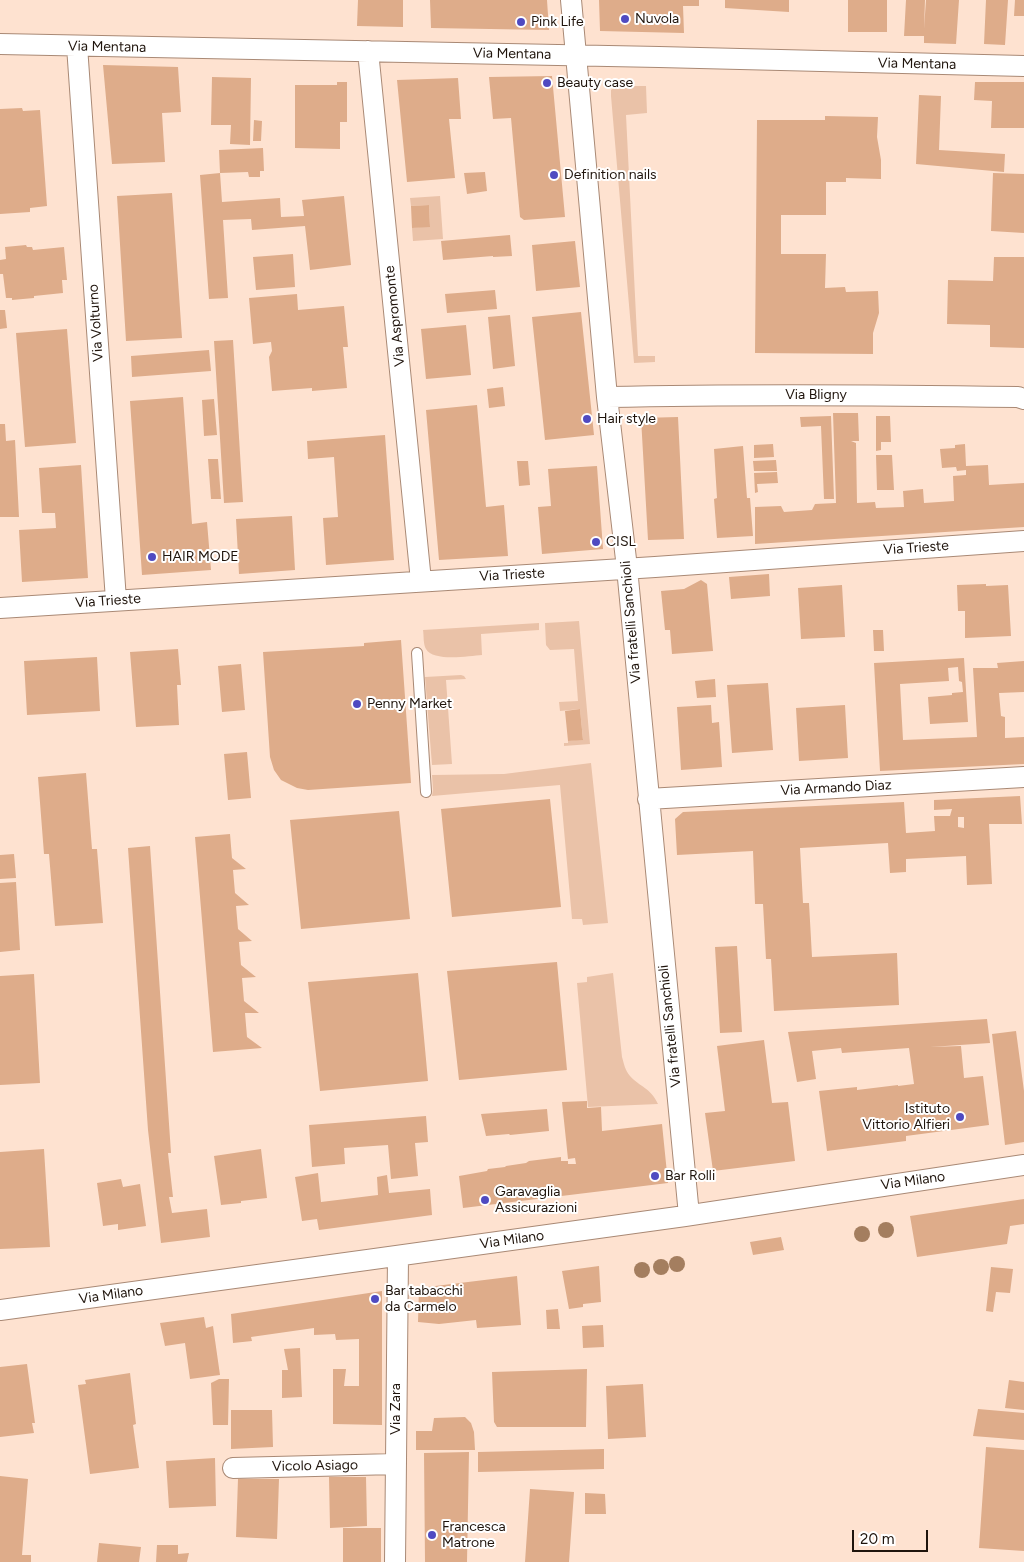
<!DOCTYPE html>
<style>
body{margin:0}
#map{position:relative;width:1024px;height:1562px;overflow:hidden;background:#fee2d0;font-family:Figtree,sans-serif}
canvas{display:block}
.scale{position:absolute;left:852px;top:1530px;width:76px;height:22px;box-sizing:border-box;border:2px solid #1f140c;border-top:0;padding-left:6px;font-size:15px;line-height:18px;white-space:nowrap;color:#1f140c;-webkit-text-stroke:4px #fff;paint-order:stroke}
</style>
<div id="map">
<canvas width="1024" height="1562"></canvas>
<div class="scale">20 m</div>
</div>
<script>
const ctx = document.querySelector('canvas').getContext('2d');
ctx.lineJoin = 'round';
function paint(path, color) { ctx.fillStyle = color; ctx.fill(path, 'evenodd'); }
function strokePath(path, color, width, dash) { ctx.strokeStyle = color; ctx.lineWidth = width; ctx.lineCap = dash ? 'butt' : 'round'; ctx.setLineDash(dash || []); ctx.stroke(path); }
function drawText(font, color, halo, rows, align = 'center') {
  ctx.font = font + ' Figtree,sans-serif'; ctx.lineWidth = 4; ctx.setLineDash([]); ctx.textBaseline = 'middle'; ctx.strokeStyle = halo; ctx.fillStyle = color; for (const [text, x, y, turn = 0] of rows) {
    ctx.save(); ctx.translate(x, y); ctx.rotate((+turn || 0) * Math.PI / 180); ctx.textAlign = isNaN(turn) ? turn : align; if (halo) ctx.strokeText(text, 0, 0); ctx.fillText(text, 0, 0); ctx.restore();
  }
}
paint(new Path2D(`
 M616 86H646L647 113 626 115 638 356H655V362L634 363 611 96V90Z
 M440 196 443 239 413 241 412 228 430 226 429 205 411 206 410 198Z
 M579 621 590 744 564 746V743H568V741L583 739 580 709 560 711 559 702 578 701 574 649 550 650 546 645 545 623Z
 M539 623V630L481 634 482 655C469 656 433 662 426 649 423 644 424 636 423 630Z
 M461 675 464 676 466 679 446 680 452 764 432 765 425 677Z
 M591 763 608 923 583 925 582 919H572L560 785 432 796 433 790 432 775 504 774Z
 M613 973 622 1057C624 1064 625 1070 630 1076 640 1087 651 1088 658 1104L588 1107 577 983 587 982V977Z`), '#eac2a8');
paint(new Path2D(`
 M358 0H403V27L357 26Z
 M430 0H547L549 30 431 28Z
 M599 0H699V6H683L684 33 600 31Z
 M725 0H789V12L725 8Z
 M848 0H887V32H848Z
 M906 0H925L924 29 926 0H959L956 44 924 43V36H904Z
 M986 0H1008L1005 45 984 44Z
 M1015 0H1024V16H1014Z
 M103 65 178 67 181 112 162 113 165 162 112 164Z
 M552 76 565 217 524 220 520 217 511 118 493 119 489 77Z
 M212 77 251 78 250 145 230 144 231 125H211Z
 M458 78 461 119H449L455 178 407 182 397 80Z
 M337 82H347V122H340V149L295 148V85H337Z
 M975 82H1024V128H991L992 101 974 100Z
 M919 95 941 96 939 150 1005 154 1004 172 916 164Z
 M22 108 23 111 40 110 47 206 30 208V212L0 214V109Z
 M825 116 878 117 877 137 881 160V179L846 178V182H826V215H781V254H826L825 288 845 287 846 292 878 291 879 313 873 333V354L755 353 757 120H825Z
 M254 120 262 121 261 141H253Z
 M263 148 264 171H260V177H249L248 172 220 173 219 150Z
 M485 172 487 191 467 194 464 173Z
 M220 173 222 202 280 198 281 217 304 216 302 200 344 196 351 265 310 270 305 226 252 230 251 219 223 220 228 298 209 299 200 175Z
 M993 173 1024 174V233L991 231Z
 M172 193 182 338 126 341 117 196Z
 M429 205 430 227 412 228 411 206Z
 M510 235 512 256 493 257V256L443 260 441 241Z
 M575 241 580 287 536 291 532 245Z
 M26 245 27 247H32L33 250 64 247 67 280H62L63 293 34 296V298L12 300V298H6L3 274H0V260L6 259 5 247Z
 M293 254 295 287 256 290 253 257Z
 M994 257H1024V348L990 347V325L947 324 948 280 993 281Z
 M495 290 497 309 447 313 445 294Z
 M297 294 298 310 344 306 348 347H343L347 388 312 391V388L272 391 269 357 272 351 271 342 253 344 249 298Z
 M0 310H5L7 328 0 329Z
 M581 312 594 435 545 440 532 317Z
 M510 315 515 366 493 369 488 317Z
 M466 325 471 375 426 379 421 329Z
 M67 329 76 443 25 447 16 333Z
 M233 340 243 502 224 503 214 341Z
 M209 350 211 371 132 377 131 356Z
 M503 387 505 406 489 408 487 389Z
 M183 397 192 524 207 522 211 570 142 575 130 401Z
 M214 399 217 435 204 436 202 400Z
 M477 405 486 507 504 505 508 556 439 560 426 410Z
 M833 413H858L859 441H851L856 443 857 503 875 502 876 508 904 507 903 491 923 489 924 503 954 501 953 476 966 475V470L957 471 956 467 942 468 940 449 955 448V445L965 444 966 466 988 465 989 485 1024 483V527L755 544V507L781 506 784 512 812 510 815 504 836 503Z
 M831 416 834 499H824L821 426 801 427 800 417Z
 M876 416H890L891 442H881V450L876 451Z
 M678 417 684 539 648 540 641 418Z
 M0 424H5L6 441 15 440 19 517H0Z
 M385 435 394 560 326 565 323 518 338 517 334 457 308 459 307 441Z
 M773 444 774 457 754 458V445Z
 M743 446 747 498H750L753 536 717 538 714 499 717 498 714 449Z
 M876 455H892L894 490H877Z
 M208 459H218L221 499H211Z
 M776 460 777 471H754L753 461Z
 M517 461H528L530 485 519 486Z
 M81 465 88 578 22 582 19 530 56 528 55 513H42L39 468Z
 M597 466 603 549 542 554 538 507 551 506 548 469Z
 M777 472 778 483 757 484 758 492 755 493 754 473Z
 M292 516 295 570 239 574 236 519Z
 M769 574 770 596 731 599 729 577Z
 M701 580 707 584 713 651 672 654 670 630H665L661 591 684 589Z
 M986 584V586L1008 585 1011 636 965 638V611H958L957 585Z
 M842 585 845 637 801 639 798 588Z
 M873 630H883L884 651H874Z
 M401 640 411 783 308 790 297 788 281 780 274 770 270 757 263 652 364 646V643Z
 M178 649 181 685H177L179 725 136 727 130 652Z
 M97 657 100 711 27 715 24 661Z
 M964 658 968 722 930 724 928 697 952 695V693L963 692 962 682 959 681 958 667 948 668 949 681 900 684 903 740 977 737 973 668H998L997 663 1024 661V692L999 693 1001 716 1005 717V738L1024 737V764L880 771 874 663Z
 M241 664 245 710 222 712 218 666Z
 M715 679 716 697 697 698 695 681Z
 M768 683 773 750 732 753 727 685Z
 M711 705 712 723 719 722 722 767 681 770 677 707Z
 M845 705 848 758 799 761 796 708Z
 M580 709 583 740 568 741 565 711Z
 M247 752 251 798 228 800 224 754Z
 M86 773 92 849H97L103 923 55 926 49 854H44L38 777Z
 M1020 796 1022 824H989L992 884 967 885 966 856 906 859V872L890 873 888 843 800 848 803 903H809L812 957 897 953 899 1005 774 1011 771 959H766L763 904H755L753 851 677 855 675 819 683 812 904 802 906 833 935 831 934 816H950L952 809 934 810V800ZM958 817H964V828L958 827Z
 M550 799 561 907 452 917 441 809Z
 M399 811 410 919 301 929 290 820Z
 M230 834 232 858 246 869 233 870 235 893 249 905 236 906 238 929 252 941 239 942 241 965 256 977 242 978 244 1001 259 1013H245L247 1037 262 1048 213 1052 195 837Z
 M150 846 171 1153H168L173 1197H169L172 1213 207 1209 210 1237 161 1243 148 1130 128 848Z
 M14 854 16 878 0 879V855Z
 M16 882 20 950 0 952V883Z
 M737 946 742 1032 720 1033 715 947Z
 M557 962 567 1070 459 1080 447 971Z
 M418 973 428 1081 320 1091 308 982Z
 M34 974 40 1083 0 1085V976Z
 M987 1019 990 1043 930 1047 961 1046 964 1078 983 1076 989 1125 906 1136V1141L827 1151 819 1091 857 1087V1090L898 1085V1086L914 1084 909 1048 842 1053 841 1048 812 1051 816 1079 797 1082 788 1032Z
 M1016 1031 1024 1091V1142L1005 1145 992 1034Z
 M764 1040 772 1103 788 1102 795 1161 713 1171 705 1113 725 1111 717 1046Z
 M587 1101V1108L601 1107 602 1131 662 1124 668 1183 463 1208 459 1176 487 1171 488 1169 505 1167 506 1166 526 1163 529 1161 561 1157V1161H568V1164H576L575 1158 568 1159 562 1102Z
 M547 1109 549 1131 510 1135 509 1134 486 1136 481 1114Z
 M426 1116 428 1142 415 1143 418 1176 391 1179 388 1145 344 1148 345 1164 312 1167 309 1125Z
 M44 1149 50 1247 0 1249V1152Z
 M261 1149 267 1198 241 1201V1203L221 1205 214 1156Z
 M318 1173 321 1202 378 1195 377 1177 387 1175 389 1193 430 1189 432 1215 319 1230 317 1219 302 1221 295 1177Z
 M121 1179 123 1187 140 1184 146 1226 118 1230V1224L103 1226 97 1183Z
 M1024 1199V1224L1010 1226 1007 1244 917 1257 910 1216Z
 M781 1237 784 1250 753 1255 750 1242Z
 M599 1266 601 1302 583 1304V1307L569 1309 562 1271Z
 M991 1267 1013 1269 1010 1293 996 1292 993 1312 986 1311Z
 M517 1276 521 1325 477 1328 476 1320 439 1324 418 1322 419 1288Z
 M382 1291V1425L333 1424V1369H346L344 1386H359V1339L336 1340 335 1334 314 1335V1328L251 1337 252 1341 233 1343 231 1314Z
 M558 1309 560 1329H547L546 1310Z
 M204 1317 206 1328 213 1326 220 1375 190 1379 185 1343 165 1346 160 1323Z
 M603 1325 604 1347 583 1348 582 1326Z
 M300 1348 302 1397 282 1398V1370H288L284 1349Z
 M27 1364 35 1423H32L34 1433 0 1437V1367Z
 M587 1369 586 1427H497L494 1422 492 1372Z
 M130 1373 136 1424 133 1425 139 1468 90 1474 78 1385 86 1384 85 1380Z
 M219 1379H229L228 1425H213L211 1383Z
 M1009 1380 1024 1382V1410L1005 1408Z
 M643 1384 646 1437 608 1439 606 1386Z
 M978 1409 1024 1413V1440L973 1436Z
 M231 1410H272L273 1447 231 1449Z
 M465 1417 471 1423 474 1432 475 1450H416V1431H432L434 1418Z
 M986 1447 1024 1450V1551L979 1548Z
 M604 1449V1469L478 1472V1452Z
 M469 1452 467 1562H425L424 1453Z
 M215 1458 216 1506 169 1508 166 1461Z
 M0 1476 28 1479 22 1555H31V1562H0Z
 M329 1477H366L367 1526 330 1528Z
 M238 1479H279L277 1539 236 1537Z
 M530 1489 574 1492 569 1562H525Z
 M585 1493 605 1494 606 1514H585Z
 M343 1528H381V1562H343Z
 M99 1543 141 1547 139 1562H97Z
 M157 1545H178V1554L189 1553 187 1562H156Z`), '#deac8a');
const lane = new Path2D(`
 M417 653 426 792`);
const street = new Path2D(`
 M571 0 607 397 627 568 689 1215
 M0 44 659 57 1024 66
 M77 46 116 600
 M368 51 421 581
 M607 397C744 394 881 395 1018 397L1024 399
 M0 608 655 567 1024 541
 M648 799 1024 777
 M0 1310C228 1279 457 1248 685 1216 798 1199 911 1181 1024 1165
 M233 1468 396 1464
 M395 1562 398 1257`);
strokePath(lane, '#a98975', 12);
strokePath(street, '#a98975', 22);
strokePath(lane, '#fff', 10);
strokePath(street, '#fff', 20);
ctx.fillStyle = '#a47e5f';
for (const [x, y] of [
 [886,1230],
 [862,1234],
 [677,1264],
 [661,1267],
 [642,1270]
]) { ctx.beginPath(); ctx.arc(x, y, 8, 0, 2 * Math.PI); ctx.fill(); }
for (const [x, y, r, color] of [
 [625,19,5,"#4f4ac1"],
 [521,22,5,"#4f4ac1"],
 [547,83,5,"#4f4ac1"],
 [554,175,5,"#4f4ac1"],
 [587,419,5,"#4f4ac1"],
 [596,542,5,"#4f4ac1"],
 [152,557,5,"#4f4ac1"],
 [357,704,5,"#4f4ac1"],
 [960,1117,5,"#4f4ac1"],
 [655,1176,5,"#4f4ac1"],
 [485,1200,5,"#4f4ac1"],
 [375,1299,5,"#4f4ac1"],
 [432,1535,5,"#4f4ac1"]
]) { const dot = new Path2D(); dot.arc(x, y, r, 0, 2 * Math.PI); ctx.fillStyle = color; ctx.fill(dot); strokePath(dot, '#fff', 2); }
drawText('14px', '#1f140c', '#fff', [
 ["Nuvola",635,19],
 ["Pink Life",531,22],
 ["Beauty case",557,83],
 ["Definition nails",564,175],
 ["Hair style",597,419],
 ["CISL",606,542],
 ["HAIR MODE",162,557],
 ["Penny Market",367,704],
 ["Istituto",950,1109,"right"],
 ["Vittorio Alfieri",950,1125,"right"],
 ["Bar Rolli",665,1176],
 ["Garavaglia",495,1192],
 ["Assicurazioni",495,1208],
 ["Bar tabacchi",385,1291],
 ["da Carmelo",385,1307],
 ["Francesca",442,1527],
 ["Matrone",442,1543]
], 'left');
drawText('14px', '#1f140c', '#fff', [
 ["Via Mentana",107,47,1],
 ["Via Mentana",512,54,1],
 ["Via Mentana",917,64,1],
 ["Via Aspromonte",395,316,-96],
 ["Via Volturno",96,323,-94],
 ["Via Bligny",816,395],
 ["Via Trieste",916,548,-4],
 ["Via Trieste",512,575,-3],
 ["Via Trieste",108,601,-4],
 ["Via fratelli Sanchioli",631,622,-95],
 ["Via Armando Diaz",836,788,-3],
 ["Via fratelli Sanchioli",670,1026,-96],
 ["Via Milano",913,1181,-8],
 ["Via Milano",512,1240,-8],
 ["Via Milano",111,1295,-8],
 ["Via Zara",396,1409,-90],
 ["Vicolo Asiago",315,1466,-1]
]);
</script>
